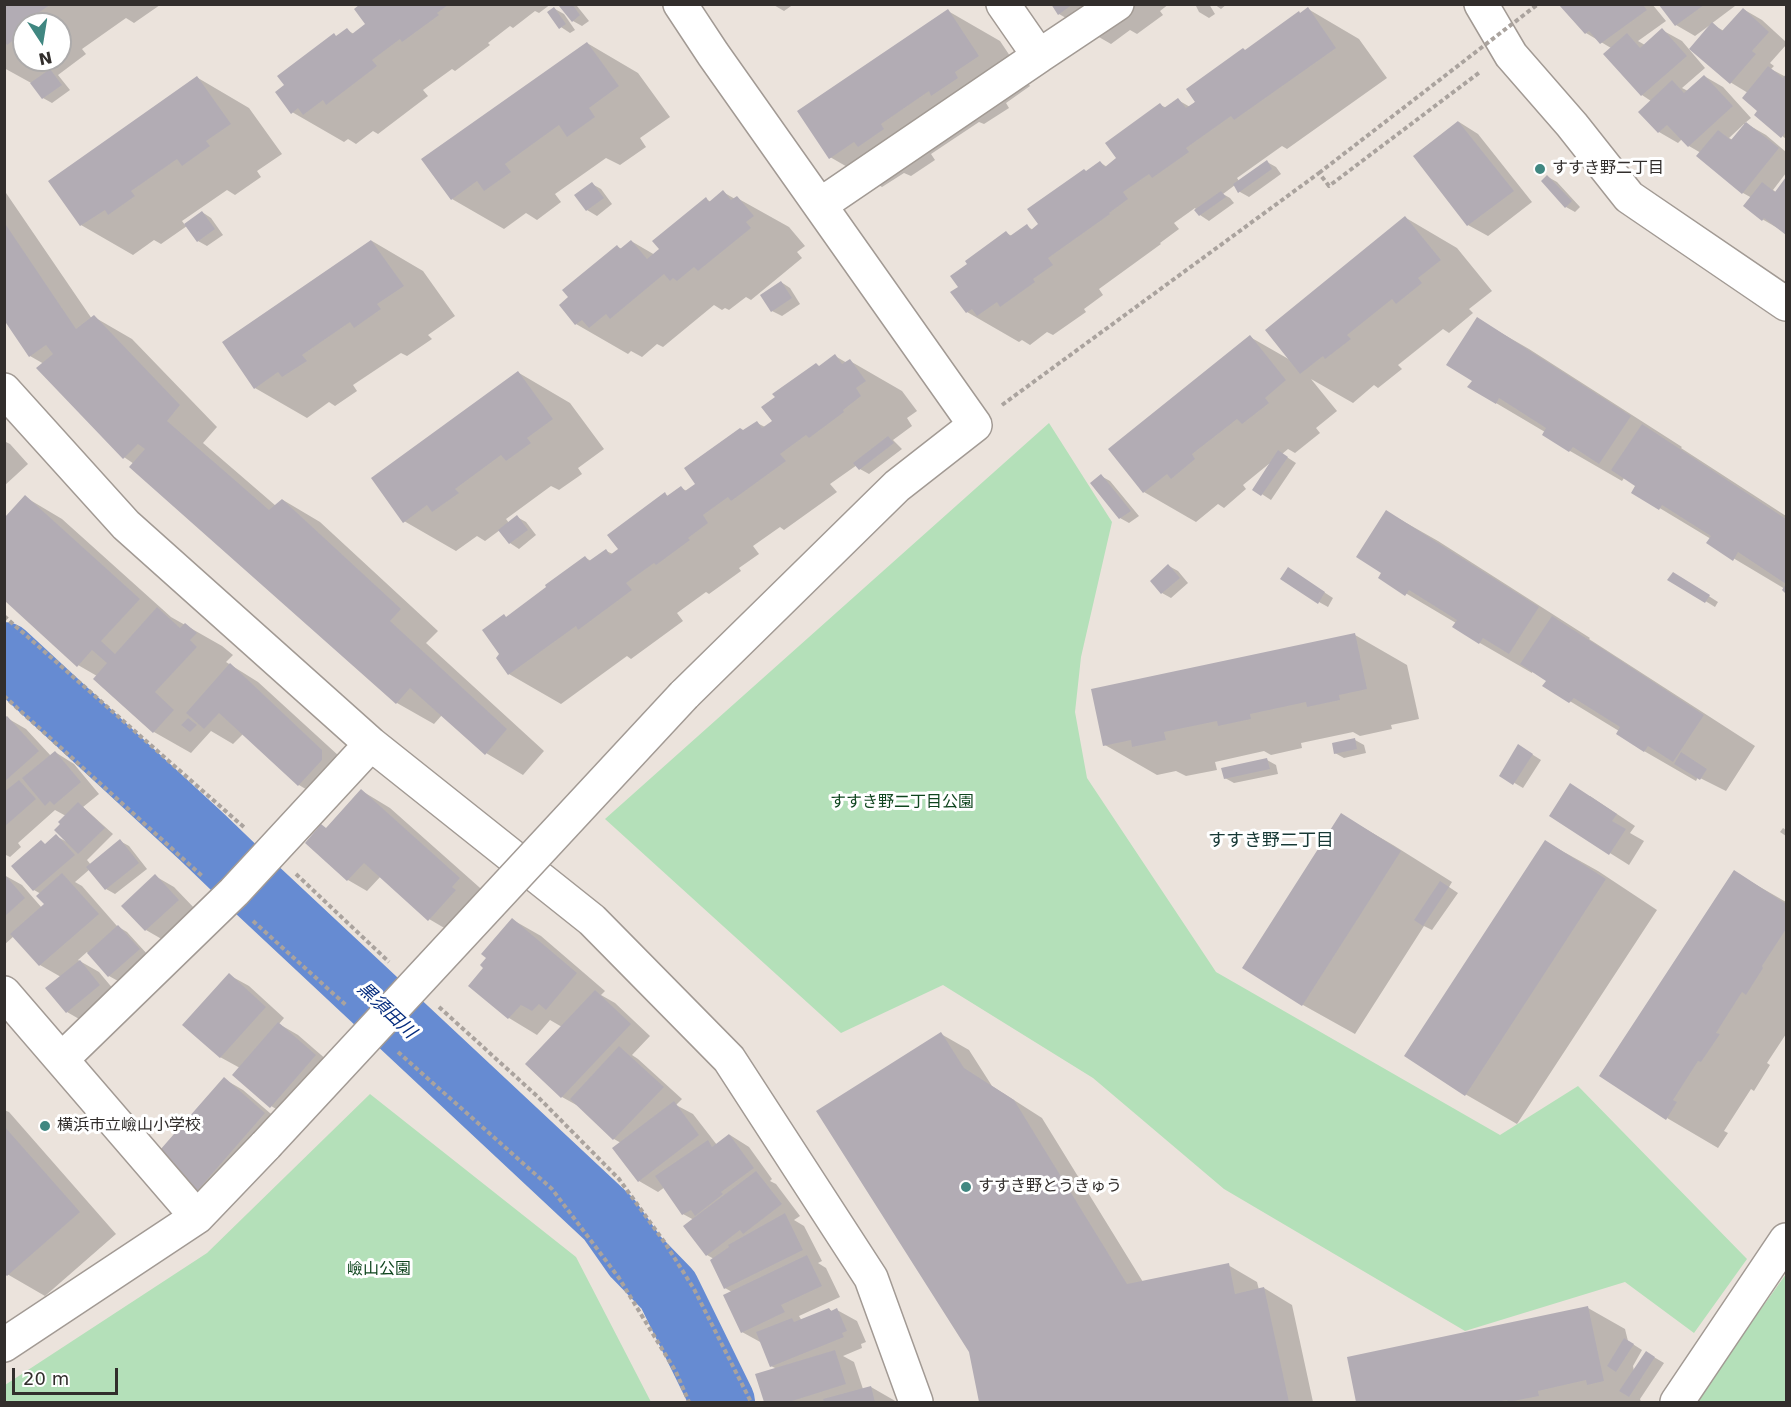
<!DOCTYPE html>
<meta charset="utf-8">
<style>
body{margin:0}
#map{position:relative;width:1791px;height:1407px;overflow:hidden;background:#ebe3dc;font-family:"DejaVu Sans",sans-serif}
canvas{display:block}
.frame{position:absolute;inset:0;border:6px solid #322e2c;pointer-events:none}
.north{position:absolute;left:12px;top:12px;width:60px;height:60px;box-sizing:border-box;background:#fff;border:2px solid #adabab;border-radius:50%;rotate:168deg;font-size:16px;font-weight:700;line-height:24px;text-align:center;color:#322e2c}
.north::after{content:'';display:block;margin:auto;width:21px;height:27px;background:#408781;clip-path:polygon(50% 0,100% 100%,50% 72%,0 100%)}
.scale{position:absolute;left:12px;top:1368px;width:106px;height:27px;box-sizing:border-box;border:3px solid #322e2c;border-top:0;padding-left:8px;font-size:18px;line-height:21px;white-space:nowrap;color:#322e2c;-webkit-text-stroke:4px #fff;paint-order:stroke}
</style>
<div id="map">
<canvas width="1791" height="1407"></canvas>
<div class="frame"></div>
<div class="north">N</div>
<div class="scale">20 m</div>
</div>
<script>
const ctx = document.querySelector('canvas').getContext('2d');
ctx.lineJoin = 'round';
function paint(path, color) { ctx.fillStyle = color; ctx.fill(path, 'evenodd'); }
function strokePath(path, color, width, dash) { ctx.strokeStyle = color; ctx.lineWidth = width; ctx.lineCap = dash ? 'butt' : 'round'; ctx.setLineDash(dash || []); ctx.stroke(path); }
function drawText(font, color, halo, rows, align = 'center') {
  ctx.font = font + ' "DejaVu Sans","Noto Sans JP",sans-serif'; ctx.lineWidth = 6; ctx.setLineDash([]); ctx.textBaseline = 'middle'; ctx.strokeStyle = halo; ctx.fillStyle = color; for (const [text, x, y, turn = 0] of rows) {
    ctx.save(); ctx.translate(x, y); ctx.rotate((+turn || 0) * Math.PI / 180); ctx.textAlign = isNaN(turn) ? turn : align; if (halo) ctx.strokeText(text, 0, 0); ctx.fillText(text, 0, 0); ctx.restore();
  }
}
paint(new Path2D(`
 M1049 423 1112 522 1081 657 1075 712 1087 778 1216 972 1500 1135 1578 1086 1747 1259 1694 1333 1625 1282 1465 1331 1224 1189 1093 1078 943 985 841 1033 605 819Z
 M370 1094 576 1257 651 1402H5V1385L207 1253Z
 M1786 1274V1402H1696L1706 1386Z`), '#b4e0b9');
paint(new Path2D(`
 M4 4 160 5 134 23 126 18 82 49 86 54 58 75 70 90 52 103 43 98 33 84 4 68ZM24 24H60V60H24Z
 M362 4H551L539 13 535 11 513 28 510 26 488 43 490 45 455 71 452 69 423 90 428 96 378 134 373 131 356 144 348 139 344 142 292 112 337 37 347 30 354 34 367 24 356 9Z
 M564 4 577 6 589 21 582 26 573 21Z
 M772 4H794L784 11Z
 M1053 4H1169L1160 11 1163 15 1137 34 1130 30 1111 44 1059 14Z
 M1195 4H1209L1215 14 1209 18 1199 12Z
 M1214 4H1227L1221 9Z
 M1562 4H1652L1666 21 1638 41 1645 45 1662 30 1682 41 1705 68 1682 88 1688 91 1704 76 1723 87 1751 118 1745 123 1766 135 1786 152V173L1773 190 1776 192 1786 179V233L1762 219 1752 198 1743 193 1701 153 1689 146 1682 139 1678 143 1659 132 1651 101 1642 95 1611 48 1586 33 1561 5ZM1744 124 1745 126 1733 140 1729 138Z
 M1661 4H1734L1735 6 1711 24 1724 31 1743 9 1762 20 1786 42V45L1770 63 1774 66 1771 69 1786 77V139L1756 115 1759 111 1748 93 1730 82 1710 25 1695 36 1676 25Z
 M555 9 564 14 575 30 570 33 561 27Z
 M1308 9 1359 39 1387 78 1287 149 1282 146 1237 178 1239 181 1267 162 1276 167 1281 174 1249 197 1240 192 1235 185 1223 194 1230 198 1234 203 1209 221 1200 215 1195 208 1174 223 1179 229 1160 243 1161 244 1099 289 1103 295 1084 309 1086 312 1053 335 1047 332 1030 345 1022 340 1019 342 967 312 960 287 1006 233 1012 236 1027 226 1033 230 1087 172 1101 163 1107 167 1118 159 1160 105 1167 108 1178 100 1190 107 1246 51Z
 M948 11 1000 41 1030 86 1006 103 1009 108 984 124 979 122 931 154 935 160 911 176 904 173 882 187 830 157Z
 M587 43 638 73 670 117 640 138 646 147 620 165 606 158 555 194 561 202 537 220 526 213 504 229 452 199Z
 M198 78 249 108 282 154 257 171 261 177 235 195 227 190 182 221 185 225 202 212 211 218 223 235 207 246 198 241 187 226 161 244 154 240 133 255 81 225Z
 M1459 122 1478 134 1532 202 1488 236 1468 225 1415 157Z
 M1548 177 1557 182 1580 207 1575 212 1566 207Z
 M592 184 601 189 612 204 597 216 587 210 576 196Z
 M4 190 92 319 94 317 132 339 217 427 203 443 276 506 283 500 320 522 438 631 426 643 544 751 523 775 486 753 442 715 434 724 397 703 131 467 134 464 124 457 44 364 30 356 4 318Z
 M723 192 735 199 737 198 789 227 805 246 797 252 802 258 751 300 746 297 729 310 725 308 722 310 714 305 663 347 657 344 642 357 631 351 628 354 576 324 618 247 622 249 631 241 655 255 706 199 711 202Z
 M1406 218 1457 248 1492 291 1469 309 1473 313 1449 333 1443 329 1398 365 1402 369 1378 388 1374 385 1353 403 1311 379 1337 411 1316 428 1320 433 1295 453 1288 449 1282 454 1296 463 1271 500 1254 489 1270 463 1243 485 1246 489 1224 508 1218 504 1196 522 1144 492 1110 449 1250 337 1292 361Z
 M372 241 423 271 455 316 428 335 432 339 407 356 401 353 353 385 357 391 335 406 329 402 307 418 255 388Z
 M781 282 790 288 800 304 782 316 772 311 762 295Z
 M1477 319 1529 349 1682 447 1681 448 1786 516V592L1784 590 1785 589 1708 543 1711 539 1633 492 1637 486 1624 478 1622 481 1570 451 1544 434 1545 432 1496 403 1474 381Z
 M835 356 847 363 850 361 902 391 917 411 907 418 912 426 893 440 902 449 869 474 860 469 857 465 830 484 837 492 784 530 780 527 753 546 759 554 739 568 741 571 709 594 706 592 677 613 683 621 631 659 627 656 561 704 509 674 501 655 504 616 507 618 586 558 591 561 606 551 613 554 620 550 665 494 668 496 681 488 687 491 697 485 744 432 757 423 765 427 774 421 820 367Z
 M519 373 570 403 604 449 578 468 582 474 559 490 551 486 506 519 509 523 517 517 526 522 536 535 519 549 510 543 500 530 485 541 477 536 456 551 404 521Z
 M4 441 10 444 28 464 4 486Z
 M1101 476 1110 481 1139 516 1129 523 1120 518Z
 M25 497 62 519 171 617 222 646 233 655 226 662 258 682 351 767 327 802 299 785 243 734 233 744 211 731 191 753 154 732 97 676 78 665 4 599V519Z
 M1387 512 1438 541 1590 638 1589 639 1755 746 1726 791 1698 777 1696 781 1644 751 1619 731 1545 686 1548 680 1533 670 1532 673 1480 643 1454 627 1456 623 1380 578 1383 573Z
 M1169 566 1178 571 1188 583 1171 598 1162 593 1152 581Z
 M1298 575 1333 598 1328 607 1319 602Z
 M1670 579H1682L1718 602 1715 607Z
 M1355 635 1407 665 1419 719 1391 725 1392 729 1360 736 1353 732 1301 743 1302 748 1271 755 1264 751 1215 762 1217 770 1186 776 1176 771 1157 775 1105 745Z
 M7 718 26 729 51 756 55 752 74 764 99 794 83 807 113 834 87 860 91 865 120 841 129 846 147 869 115 894 106 889 90 869 75 882 82 886 117 926 127 932 148 955 118 981 109 976 87 952 78 960 99 972 119 996 86 1023 67 1012 61 977 40 965 14 936 4 945V875L22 885 42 908 46 904 41 894 34 890 13 866 46 845 56 836 67 842 66 816 55 810 18 843 21 847 10 857 4 854V720Z
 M1355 740 1364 745 1366 753 1344 758 1335 753Z
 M1519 746 1541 760 1523 788 1501 775Z
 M1267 760 1276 765 1278 774 1234 783 1225 778Z
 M362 791 390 808 488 895 458 936 429 919 381 876 367 891 348 880 307 843 327 829Z
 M1590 796 1635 826 1630 833 1644 841 1629 865 1551 816Z
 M1342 815 1393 845 1452 882 1449 887 1458 893 1432 930 1424 926 1355 1034 1303 1005 1244 967Z
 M1783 828 1786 830V836L1780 832Z
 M1546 842 1598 871 1657 910 1517 1124 1465 1094Z
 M1734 872 1786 902V1034L1767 1063 1770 1065 1754 1091 1751 1089 1724 1131 1728 1133 1718 1148 1667 1118Z
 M155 876 174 887 197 911 165 941 146 930Z
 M513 920 541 936 605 991 601 995 615 1003 650 1036 632 1055 638 1059 682 1099 676 1105 693 1114 717 1145 730 1135 749 1147 772 1179 770 1181 776 1184 800 1216 794 1220 804 1226 822 1261 818 1263 826 1268 840 1297 799 1316 802 1321 829 1309 833 1312 837 1310 857 1321 866 1342 861 1344 862 1348 843 1356 854 1362 863 1389 871 1387 897 1402H766L757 1375 777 1369 771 1366 762 1343 742 1332 732 1292 725 1288 714 1259 707 1255 694 1220 683 1214 665 1187 658 1192 639 1181 621 1143 614 1139 580 1107 562 1097V1027L550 1020 537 1035 509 1018 470 985 485 968Z
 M229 975 249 986 284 1018 279 1024 298 1035 335 1067 290 1117 271 1106 240 1068 220 1057Z
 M941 1034 969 1050 992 1086 1042 1118 1143 1282 1228 1265 1257 1282 1259 1290 1264 1288 1292 1305 1313 1402H981L970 1351Z
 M224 1079 243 1090 284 1125 217 1201 198 1190Z
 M4 1110 9 1112 116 1234 45 1296 7 1274 4 1276Z
 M1588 1308 1625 1329 1628 1341 1642 1350 1633 1366 1634 1371 1647 1353 1664 1363 1640 1399 1641 1402H1358L1349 1358Z`), '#0003');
strokePath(new Path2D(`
 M4 654 202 837 254 887 609 1219 635 1256 668 1290 723 1402`), '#668bd2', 64);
paint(new Path2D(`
 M4 4H51L31 18 35 24H24V32L7 45 4 41Z
 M561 4H572L580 15 572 22 559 6Z
 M1051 4H1073L1058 15Z
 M359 5H448L437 13 439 15 402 42 400 39 372 60 377 66 326 105 323 100 303 115 298 108 291 114 275 92 284 85 277 76 334 33 336 36 347 28 352 34 365 24 354 9Z
 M1559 5H1643L1647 10 1600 44 1589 31 1585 34Z
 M1659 5H1704L1675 26Z
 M554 7 566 24 559 29 547 12Z
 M1308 7 1336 48 1234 120 1231 116 1186 148 1189 152 1152 178 1149 174 1123 192 1128 199 1109 213 1110 214 1048 258 1053 265 1033 279 1035 282 1000 307 997 302 977 316 972 309 966 313 950 292 958 287 950 276 967 264 965 261 1006 231 1010 236 1027 224 1031 230 1038 224 1027 209 1084 169 1086 171 1100 161 1105 167 1116 158 1105 143 1160 103 1164 108 1178 98 1186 108 1195 102 1186 89 1243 48 1245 50 1299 11 1300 13Z
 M1743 8 1769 32 1752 51 1756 54 1730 84 1689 49 1712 22 1722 31Z
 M948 9 979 56 955 72 958 78 931 96 929 91 881 124 884 129 858 147 854 142 829 159 797 111Z
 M1662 28 1687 56 1641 96 1603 54 1627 33 1640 48Z
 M587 42 619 86 589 108 595 117 567 137 559 125 505 164 511 172 484 191 477 181 451 200 421 159Z
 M1768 66 1783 78 1786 74V132L1781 138 1754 115 1757 111 1742 98Z
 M50 69 62 85 42 99 30 83Z
 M1704 75 1733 106 1688 147 1667 125 1658 133 1638 112 1672 80 1684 93Z
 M197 76 231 124 206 141 210 146 182 166 177 159 131 191 135 196 108 215 105 210 80 226 48 181Z
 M1458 121 1514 191 1467 226 1413 156Z
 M1746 122 1779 148 1742 194 1696 156 1718 130 1731 140Z
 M1267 160 1272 169 1238 193 1233 184Z
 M1547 175 1572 201 1565 208 1541 181Z
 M1786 177V235L1764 218 1762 221 1743 206 1762 182 1775 192Z
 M592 182 604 198 586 211 574 195Z
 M723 190 731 200 737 196 754 216 746 222 751 228 698 271 694 267 677 281 673 278 670 281 664 274 610 319 606 314 589 328 582 320 575 325 559 305 568 297 562 290 617 245 620 249 631 240 647 259 659 249 652 241 706 197 709 202Z
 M1221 191 1226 197 1199 216 1194 210Z
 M202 211 215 229 197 242 184 224Z
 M1405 216 1441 260 1418 278 1422 283 1396 304 1392 299 1347 335 1351 339 1325 359 1323 356 1300 374 1265 330Z
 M4 222 76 329 94 315 180 405 167 421 269 510 282 499 401 609 390 621 507 729 485 755 410 688 396 704 129 467 145 449 138 444 123 459 36 368 53 354 46 345 29 357 4 320Z
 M371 240 404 286 377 304 381 309 354 328 350 322 302 355 307 361 282 377 278 372 254 389 222 342Z
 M781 281 792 298 771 312 760 295Z
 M1477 317 1631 416 1599 464 1573 447 1569 452 1542 435 1546 428 1499 398 1496 404 1467 387 1472 381 1446 365Z
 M1250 335 1286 380 1265 398 1269 403 1242 424 1237 419 1192 454 1195 459 1171 479 1167 474 1143 493 1108 449Z
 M835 354 842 364 850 359 866 381 856 388 861 396 843 410 844 412 809 438 806 435 780 454 786 461 731 501 728 497 703 515 708 523 688 538 690 540 656 565 654 563 626 583 632 590 578 630 576 626 508 675 496 658 499 654 482 630 504 614 506 617 546 587 545 585 585 556 589 561 606 549 610 555 618 549 607 535 665 492 667 496 681 486 685 491 695 484 684 468 740 428 743 430 757 421 762 428 772 421 761 407 775 397 772 394 816 363 819 366Z
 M518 371 553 419 527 438 531 443 506 461 501 455 455 489 459 493 432 512 427 505 403 523 371 478Z
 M1642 424 1786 519V594L1782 590 1786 584 1738 552 1733 561 1706 543 1711 536 1662 505 1659 510 1631 493 1635 486 1611 470Z
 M888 436 894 443 859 470 853 463Z
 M1278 450 1288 457 1261 496 1252 490Z
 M1101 474 1131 511 1119 519 1090 483Z
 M25 495 140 599 101 641 115 654 157 607 180 628 185 623 197 633 190 640 197 647 155 692 174 710 153 733 93 679 107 663 92 650 77 667 5 601V517Z
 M1386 510 1539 607 1509 654 1483 638 1479 644 1452 627 1457 620 1409 590 1405 596 1378 578 1381 573 1356 557Z
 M517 515 528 530 509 544 498 530Z
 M1168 564 1180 578 1161 594 1150 581Z
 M1288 567 1325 592 1318 604 1280 579Z
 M1673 572 1710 595 1705 603 1667 580Z
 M1552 616 1704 715 1673 762 1648 746 1644 752 1616 734 1620 727 1574 698 1569 703 1542 686 1546 681 1520 664Z
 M1355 633 1367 689 1339 695 1340 700 1307 707 1306 702 1250 714 1251 719 1218 726 1217 721 1164 732 1166 740 1132 747 1131 740 1103 746 1091 689Z
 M230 663 322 750V760L298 786 219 713 204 729 186 713Z
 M7 716 39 751 4 782V718Z
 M188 718 197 725 190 732 181 725Z
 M1355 738 1357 749 1334 754 1332 743Z
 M1518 744 1533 754 1513 785 1499 776Z
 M55 751 81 782 54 805 50 801 45 806 22 778Z
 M1681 752 1707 769 1700 780 1674 764Z
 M1267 758 1270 769 1224 779 1221 768Z
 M19 780 36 799 4 827V792Z
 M1570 783 1617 814 1612 821 1626 829 1609 855 1549 816Z
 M361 789 460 878 452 887 456 890 428 921 364 863 347 881 305 843 321 824 326 828Z
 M78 802 105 828 78 854 54 830 60 824 58 822Z
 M1341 813 1401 851 1302 1006 1242 968Z
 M56 834 75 855 33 891 11 866 41 840 45 844Z
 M120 839 139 863 105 890 86 867Z
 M1545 840 1606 879 1465 1096 1404 1056Z
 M1734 870 1786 904V929L1762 966 1763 968 1746 995 1742 992 1716 1033 1720 1034 1701 1062 1698 1061 1673 1100 1677 1102 1666 1120 1599 1076Z
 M62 873 99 914 39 966 10 934 44 904 36 896Z
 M4 874 25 898 4 917Z
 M155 874 179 900 145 931 121 906Z
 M1440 881 1449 887 1423 926 1414 920Z
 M512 918 577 973 546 1010 539 1004 532 1011 521 1005 508 1019 468 986 483 968 480 965 486 958 481 954Z
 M118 925 140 949 108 977 87 953Z
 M80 960 100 985 66 1013 45 988Z
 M229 973 266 1007 220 1058 182 1025Z
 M595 990 631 1024 561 1098 525 1064Z
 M278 1022 316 1055 270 1108 232 1075Z
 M941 1032 964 1068 1014 1100 1127 1284 1229 1263 1235 1294 1264 1287 1289 1402H979L969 1352 816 1111Z
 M619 1046 664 1087 613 1140 570 1099Z
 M224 1077 265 1113 197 1191 169 1167 174 1163 160 1150Z
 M674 1101 699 1135 638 1182 612 1148Z
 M4 1126 80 1212 7 1276 4 1273Z
 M729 1134 754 1168 721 1192 723 1194 695 1216 691 1210 682 1215 655 1176 708 1140 712 1147Z
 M756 1171 782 1204 743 1234 740 1230 706 1256 683 1226Z
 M785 1213 803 1250 724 1289 710 1260 729 1247 728 1245Z
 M807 1255 822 1286 781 1305 785 1312 741 1333 723 1295Z
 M1588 1306 1604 1381 1587 1385 1586 1380 1538 1391 1539 1396 1508 1402 1507 1400 1496 1402H1356L1347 1357Z
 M829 1308 831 1311 837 1308 847 1331 842 1333 844 1337 770 1367 756 1332 792 1318 794 1322Z
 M1624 1338 1634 1344 1616 1372 1607 1366Z
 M835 1350 846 1384 789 1402H764L755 1374Z
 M1646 1351 1655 1357 1629 1397 1619 1391Z
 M871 1386 875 1402H824L823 1399Z`), '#b2acb4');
const minor = new Path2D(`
 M680 4 713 54 975 425 897 486 684 695
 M1003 4 1039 56 1117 4
 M1481 4 1511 55 1572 125 1629 197 1786 304
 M820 205 1039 56
 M4 390 126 525 371 744 592 920 729 1059 871 1278 916 1402
 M4 993 197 1217
 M62 1059 234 892 371 744
 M4 1345 197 1217 266 1145
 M1677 1402 1786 1240`);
strokePath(minor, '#a29a94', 36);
strokePath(new Path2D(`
 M1002 405 1319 173 1329 186 1480 72
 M4 616 246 829
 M4 696 202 876
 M296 874 389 962
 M253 921 347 1006
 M439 1007 537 1096 619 1179 665 1243 694 1289 751 1402
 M398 1052 552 1189 619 1278 676 1372 689 1402`), '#aaa39e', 4, [4.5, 3]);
strokePath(minor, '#fff', 33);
const minorBridge = new Path2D(`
 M266 1145 684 695`);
strokePath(minorBridge, '#a29a94', 36, []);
strokePath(new Path2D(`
 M1319 173 1538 4`), '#aaa39e', 4, [4.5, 3]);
strokePath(minorBridge, '#fff', 33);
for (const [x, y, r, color] of [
 [1540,169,6,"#408781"],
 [45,1126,6,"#408781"],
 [966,1187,6,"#408781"]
]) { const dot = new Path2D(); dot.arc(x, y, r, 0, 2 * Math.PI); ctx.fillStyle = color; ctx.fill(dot); strokePath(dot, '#fff', 2); }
drawText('16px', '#322e2c', '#fff', [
 ["すすき野二丁目",1552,169],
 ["横浜市立嶮山小学校",57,1126],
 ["すすき野とうきゅう",978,1187]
], 'left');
drawText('16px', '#0f451e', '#fff', [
 ["すすき野二丁目公園",902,803],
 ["嶮山公園",379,1270]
]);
drawText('18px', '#173936', '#fff', [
 ["すすき野二丁目",1271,841]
]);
drawText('italic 18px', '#052c7e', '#fff', [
 ["黒須田川",386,1011,43]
]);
</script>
